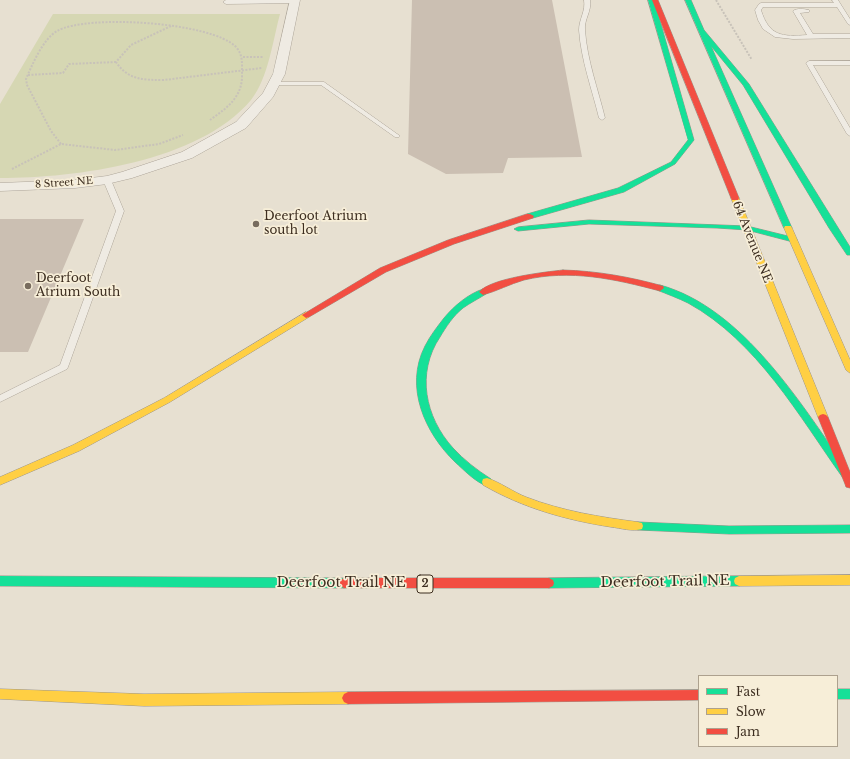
<!DOCTYPE html>
<style>
body{margin:0}
#map{position:relative;width:850px;height:759px;overflow:hidden;background:#e7e0d1;font-family:"Libre Baskerville",serif}
canvas{display:block}
.legend{position:absolute;left:698px;top:675px;width:140px;height:72px;box-sizing:border-box;background:#f7eed8;border:1px solid #ada18e;margin:0;padding:5px 7px;list-style:none;font-size:12px;color:#3d2e20}
.legend li{display:flex;align-items:center;gap:8px;height:20px}
.legend b{width:20px;border:1px solid #ada18e}
</style>
<div id="map">
<canvas width="850" height="759"></canvas>
<ul class="legend">
<li><b style="height:5px;background:#16e098"></b>Fast</li>
<li><b style="height:5px;background:#ffcf43"></b>Slow</li>
<li><b style="height:5px;background:#f24e42"></b>Jam</li>
</ul>
</div>
<script>
const ctx = document.querySelector('canvas').getContext('2d');
ctx.lineJoin = 'round';
function paint(path, color) { ctx.fillStyle = color; ctx.fill(path, 'evenodd'); }
function strokePath(path, color, width, dash) { ctx.strokeStyle = color; ctx.lineWidth = width; ctx.lineCap = dash ? 'butt' : 'round'; ctx.setLineDash(dash || []); ctx.stroke(path); }
function drawText(font, color, halo, rows, align = 'center') {
  ctx.font = font + ' "Libre Baskerville",serif'; ctx.lineWidth = 3.5; ctx.setLineDash([]); ctx.textBaseline = 'middle'; ctx.strokeStyle = halo; ctx.fillStyle = color; for (const [text, x, y, turn = 0] of rows) {
    ctx.save(); ctx.translate(x, y); ctx.rotate((+turn || 0) * Math.PI / 180); ctx.textAlign = isNaN(turn) ? turn : align; if (halo) ctx.strokeText(text, 0, 0); ctx.fillText(text, 0, 0); ctx.restore();
  }
}
paint(new Path2D(`
 M53 14H280C273 40 268 79 251 100 199 162 76 178 0 178V104Z`), '#d6d7b3');
paint(new Path2D(`
 M412 0H552L582 157 508 158 503 173 446 174 408 154Z
 M0 219H84L28 352H0Z`), '#cbbfb2');
const lane = new Path2D(`
 M295 0 297 1V3L226 4 223 2 226 0Z
 M584 0H590C592 11 584 19 585 30 587 60 598 89 605 118L602 120 599 118C592 89 581 60 579 30 579 19 586 11 584 0Z
 M832 0H838L850 19V25L848 24 837 7H763L761 10C769 36 782 37 807 35L793 11C797 8 804 9 809 10V12L800 13 813 34H850V38L793 39 775 37 763 29 758 20 755 10 759 4 761 3H834Z
 M850 61V65H813L850 128V136L847 134 806 63 809 61Z
 M273 82H324L400 136 399 137H395L321 85H275L272 83Z
 M104 178H110L111 180 124 211 68 367 67 369 0 402V395L60 365 116 211 103 180Z`);
const street = new Path2D(`
 M290 0H300L285 74 273 97 246 128 192 158 132 178 107 184 75 188 0 191V183L75 180 107 176 122 172 182 152 236 122 263 93 273 74Z`);
const fast = new Path2D(`
 M648 0H654L694 140 675 164 624 192 533 218H527V214L618 188 671 162 688 140Z
 M685 0H691L704 30 749 84 850 247V255H847L829 228 743 85 711 46 792 228 788 230 784 228Z
 M589 220 747 226 796 238 797 240 793 242 747 230 717 228 589 224 518 231 514 229 518 227Z
 M660 285C744 308 802 406 849 472V478H843C799 416 757 341 688 303 678 298 667 294 657 290L656 288 657 286Z
 M483 289 486 290 487 292 486 294C478 299 470 303 463 308 453 316 446 327 440 337 416 373 425 417 453 448 464 460 477 470 491 479L492 482 491 485 487 486C475 482 464 470 455 462 425 433 404 387 425 346 430 336 437 327 444 318 454 306 468 294 483 289Z
 M638 522 729 526 850 525V533L729 534 638 530 634 529 633 526 634 523Z
 M0 576 344 578 348 580 349 583 348 586 344 588 0 586Z
 M739 576 743 578 744 581 743 584 739 586 549 588 545 586 544 583 545 580 549 578Z
 M837 689H850V699H837Z`);
const slow = new Path2D(`
 M732 196H738L739 198 828 417 826 419H820L818 417 731 198Z
 M785 226H791L792 228 850 360V373L846 370 784 228Z
 M306 312 310 315 309 317 170 402 79 451 0 485V477L73 445 164 398Z
 M487 478C500 482 513 492 526 497 562 511 600 517 638 522L642 523 643 526 642 529C633 532 620 528 611 527 566 520 523 508 483 485L482 482 483 479Z
 M850 575V585L739 586 735 584 734 581 735 578 739 576Z
 M0 689 144 694 348 692 352 694 354 698 352 702 348 704 144 706 0 699Z`);
const jam = new Path2D(`
 M652 0H658L739 198 738 200H732L731 198Z
 M527 214H530L534 216 533 218 454 244 386 272 309 317 306 318 302 315 380 268 448 240Z
 M563 270C598 271 630 277 663 286L664 288 660 291C615 279 570 269 524 280 510 284 497 291 483 295L479 292C491 278 545 272 563 270Z
 M823 414 826 415 828 417 850 472V488L846 487 845 484 818 417 820 415Z
 M344 578H549L553 580 554 583 553 586 549 588H344L340 586 339 583 340 580Z
 M699 690V700L348 704 344 702 342 698 344 694 348 692Z`);
strokePath(lane, '#ada599', 1);
strokePath(street, '#ada599', 1);
strokePath(fast, '#9c958a', 1);
strokePath(slow, '#9c958a', 1);
strokePath(jam, '#9c958a', 1);
strokePath(new Path2D(`
 M716 0 752 60
 M171 26 131 45 116 62C128 80 143 80 164 80L262 68
 M243 57H264
 M28 75 63 73 69 64 116 62
 M61 144 51 131 27 85 26 79C32 65 43 39 57 31 87 14 212 22 236 47 243 55 242 63 242 73 243 97 228 107 210 120
 M12 169 61 144 115 150 159 144 183 135`), '#c8c2b9', 2, [2, 1.5]);
paint(lane, '#efebe3');
paint(street, '#efebe3');
paint(fast, '#16e098');
paint(slow, '#ffcf43');
paint(jam, '#f24e42');
for (const [x, y, r, color] of [
 [256,224,4,"#786c5e"],
 [28,286,4,"#786c5e"]
]) { const dot = new Path2D(); dot.arc(x, y, r, 0, 2 * Math.PI); ctx.fillStyle = color; ctx.fill(dot); strokePath(dot, '#f7eed8', 1.5); }
drawText('10px', '#3d2e20', '#f7eed8', [
 ["8 Street NE",64,183,-4]
]);
for (const [x, y, w] of [
 [425,584,16]
]) { const box = new Path2D(); box.roundRect(x - w / 2, y - 9, w, 18, 3); ctx.fillStyle = '#f7eed8'; ctx.fill(box); strokePath(box, '#3d2e20', 1); }
drawText('bold 11px', '#3d2e20', null, [
 ["2",425,584]
]);
drawText('12px', '#3d2e20', '#f7eed8', [
 ["Deerfoot Atrium",264,217],
 ["south lot",264,231],
 ["Deerfoot",36,279],
 ["Atrium South",36,293]
], 'left');
drawText('12px', '#3d2e20', '#f7eed8', [
 ["64 Avenue NE",752,242,68]
]);
drawText('14px', '#3d2e20', '#f7eed8', [
 ["Deerfoot Trail NE",665,582,-1],
 ["Deerfoot Trail NE",341,583]
]);
</script>
